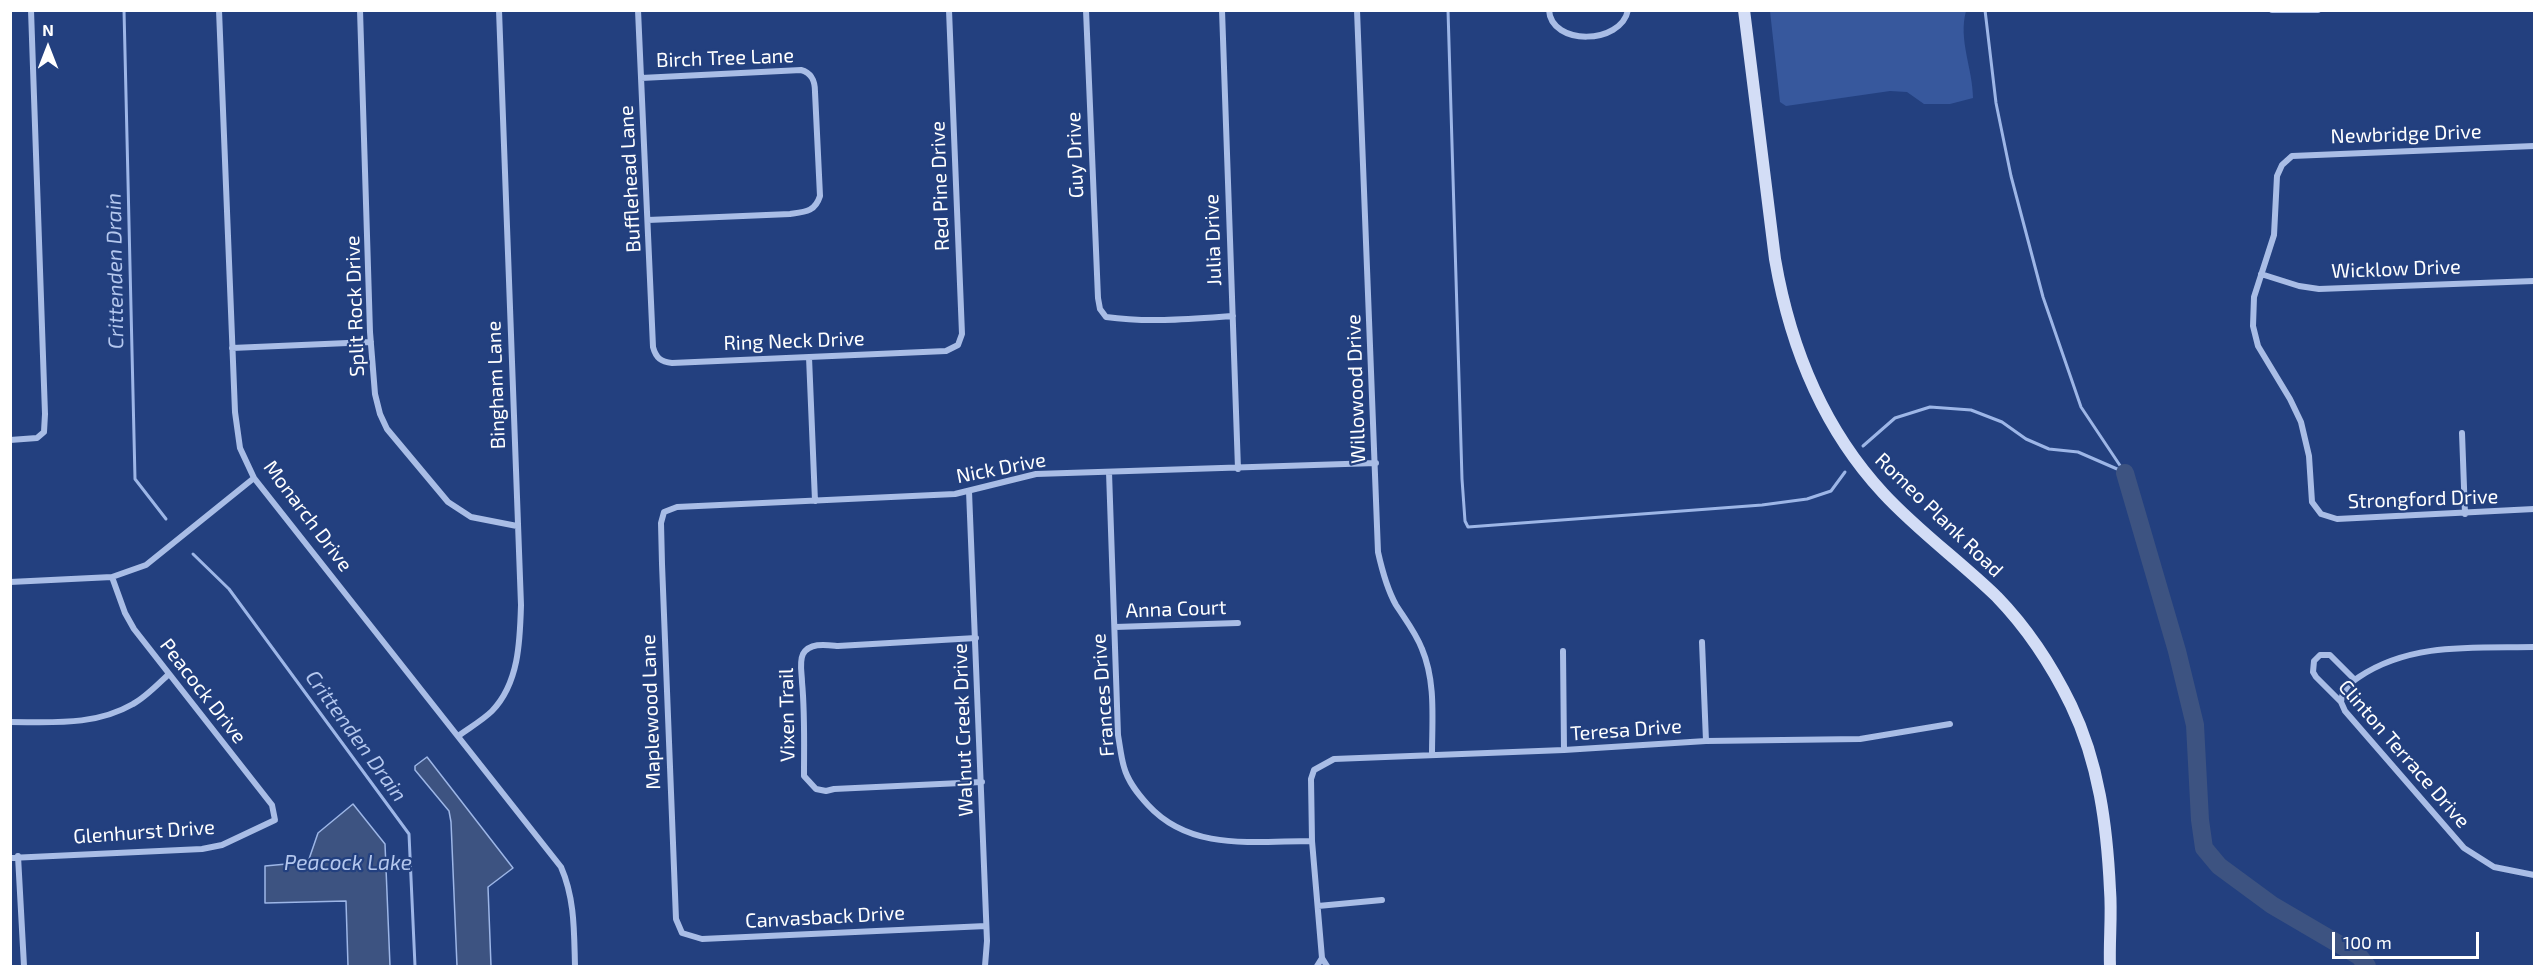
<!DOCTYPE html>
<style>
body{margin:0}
#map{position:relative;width:2545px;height:977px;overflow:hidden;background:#23407f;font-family:"Exo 2",sans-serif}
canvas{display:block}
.frame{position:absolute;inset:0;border:12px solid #fff;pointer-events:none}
.north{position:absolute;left:18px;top:18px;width:60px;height:60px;-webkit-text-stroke:4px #23407f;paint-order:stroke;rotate:0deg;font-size:16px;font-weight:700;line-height:24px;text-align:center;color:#fff}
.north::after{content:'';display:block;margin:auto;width:21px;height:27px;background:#fff;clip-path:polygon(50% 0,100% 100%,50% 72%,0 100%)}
.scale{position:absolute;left:2332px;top:932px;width:147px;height:27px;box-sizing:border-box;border:3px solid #fff;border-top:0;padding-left:8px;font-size:18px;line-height:21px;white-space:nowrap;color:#fff;-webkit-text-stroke:4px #23407f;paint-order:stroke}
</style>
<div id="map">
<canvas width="2545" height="977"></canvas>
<div class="frame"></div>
<div class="north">N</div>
<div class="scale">100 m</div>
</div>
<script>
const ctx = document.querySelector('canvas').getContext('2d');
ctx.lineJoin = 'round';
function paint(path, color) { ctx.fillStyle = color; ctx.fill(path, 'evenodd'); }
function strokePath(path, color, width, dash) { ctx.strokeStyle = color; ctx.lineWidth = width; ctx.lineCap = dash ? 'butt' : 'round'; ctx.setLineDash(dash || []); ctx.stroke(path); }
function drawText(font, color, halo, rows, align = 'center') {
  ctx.font = font + ' "Exo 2",sans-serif'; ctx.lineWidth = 4.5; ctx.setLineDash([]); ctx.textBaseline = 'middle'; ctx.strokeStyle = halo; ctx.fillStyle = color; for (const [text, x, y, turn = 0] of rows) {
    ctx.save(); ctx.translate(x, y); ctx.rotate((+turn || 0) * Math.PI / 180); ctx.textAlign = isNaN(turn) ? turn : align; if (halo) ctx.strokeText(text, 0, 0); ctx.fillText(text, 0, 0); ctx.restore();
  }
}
paint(new Path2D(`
 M1770 11H1966C1958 40 1973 69 1973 98L1950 104H1924L1907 92 1890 91 1786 106 1780 102Z`), '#37589d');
const water = new Path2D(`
 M427 757 513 868 488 887 491 966H457L451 822 449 811 415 770V766Z
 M353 804 385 844 390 966H348L346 901 265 903V866L308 862 318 833Z`);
paint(water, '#3d5381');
strokePath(water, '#9db6e7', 1.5);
strokePath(new Path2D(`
 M124 10 135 479 166 519
 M1448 10 1462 479 1465 521 1468 527 1762 505 1807 499 1831 491 1845 472
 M1985 10 1996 103 2011 176 2043 297 2081 407 2125 473
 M1863 446 1895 418 1930 407 1971 410 2002 422 2026 439 2049 449 2078 452 2124 472
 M193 554 229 589 409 834 415 966`), '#9db6e7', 3);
strokePath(new Path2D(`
 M2125 473 2177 651 2195 725 2200 820 2204 848 2219 866 2272 905 2359 956 2367 966`), '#3d5381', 18);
strokePath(new Path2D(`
 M219 10 235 412 240 448 254 478 561 867C575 899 574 932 575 966
 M360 10 370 332 375 394 380 414 387 429 448 502 471 517 517 526
 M638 10 653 347C656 358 661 362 672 363L946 351 958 345 962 334 949 10
 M1086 10 1098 298 1100 309 1106 317C1148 323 1191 319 1233 316
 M1222 10 1238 469
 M1357 10 1378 552C1382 570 1387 589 1396 605 1405 619 1416 633 1422 649 1436 682 1432 720 1432 755
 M1549 10C1551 46 1621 45 1628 10
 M2272 10H2318
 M641 78 801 70C812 73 815 81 815 92L820 196C815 212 805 212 790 214L648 220
 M2534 146 2292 156 2282 165 2277 176 2274 235 2254 297 2253 326 2258 346 2290 399 2301 422 2309 456 2312 502 2321 514 2337 519 2534 509
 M2261 274 2299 286 2319 289 2534 281
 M232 348 371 342
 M809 357 815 501
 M2462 433 2465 514
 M10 440 37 438 44 432 45 414 31 10
 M1109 472 1118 735C1120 746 1121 757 1124 767 1128 782 1138 794 1148 805 1191 852 1255 841 1312 841
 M969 491 987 941 985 966
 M10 582 112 577 146 565 254 478
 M1115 627 1238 623
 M976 638 838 646C827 645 810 642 803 654 799 662 802 674 802 682 805 713 804 745 804 776L816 789 826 791 834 789 982 782
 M1702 642 1706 741
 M1563 651 1564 750
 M2355 680 2330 655H2320L2314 661 2313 672 2316 677 2341 702 2345 711 2464 848 2494 867 2534 875
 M2341 702C2342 690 2350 683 2359 677 2411 642 2475 648 2534 647
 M10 722C53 722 95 726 133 704 146 697 158 684 169 674
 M458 736C469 728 483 720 492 711 519 683 520 641 521 605L499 10
 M18 856 24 966
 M10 858 202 849 222 845 275 820 272 805 134 629 125 613 112 577
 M1318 906 1382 900
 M986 926 702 939 682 933 676 919 662 564 661 523 664 512 677 507 955 494 1036 474 1376 463
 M1317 966 1322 958
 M1327 966 1322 958 1312 841 1311 779 1314 770 1334 759 1564 750 1706 741 1860 739 1950 724`), '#a9bde6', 6);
strokePath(new Path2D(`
 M1744 10 1775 259C1790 346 1822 427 1883 493 1918 531 1960 561 1997 597 2027 628 2052 666 2071 705 2099 763 2107 826 2110 890 2112 915 2109 941 2110 966`), '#d3ddf6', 12);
drawText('20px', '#fff', '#23407f', [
 ["Birch Tree Lane",725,58,-2],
 ["Newbridge Drive",2406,134,-2],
 ["Guy Drive",1075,155,-92],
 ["Bufflehead Lane",630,179,-93],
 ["Red Pine Drive",940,186,-92],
 ["Julia Drive",1213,240,-92],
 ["Wicklow Drive",2396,269,-2],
 ["Split Rock Drive",355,306,-92],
 ["Ring Neck Drive",794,341,-2],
 ["Bingham Lane",496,385,-92],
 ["Willowood Drive",1356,389,-92],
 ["Nick Drive",1001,468,-11],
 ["Strongford Drive",2423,499,-2],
 ["Romeo Plank Road",1939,515,44],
 ["Monarch Drive",308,516,53],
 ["Anna Court",1176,609,-2],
 ["Peacock Drive",203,691,52],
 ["Frances Drive",1103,695,-94],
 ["Maplewood Lane",651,712,-92],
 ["Vixen Trail",787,715,-91],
 ["Walnut Creek Drive",963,730,-92],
 ["Teresa Drive",1626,730,-4],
 ["Clinton Terrace Drive",2404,754,49],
 ["Glenhurst Drive",144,832,-4],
 ["Canvasback Drive",825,917,-3]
]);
drawText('italic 21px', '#b4c7ee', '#23407f', [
 ["Crittenden Drain",115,271,-91],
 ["Crittenden Drain",356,736,54],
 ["Peacock Lake",348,863]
]);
</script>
